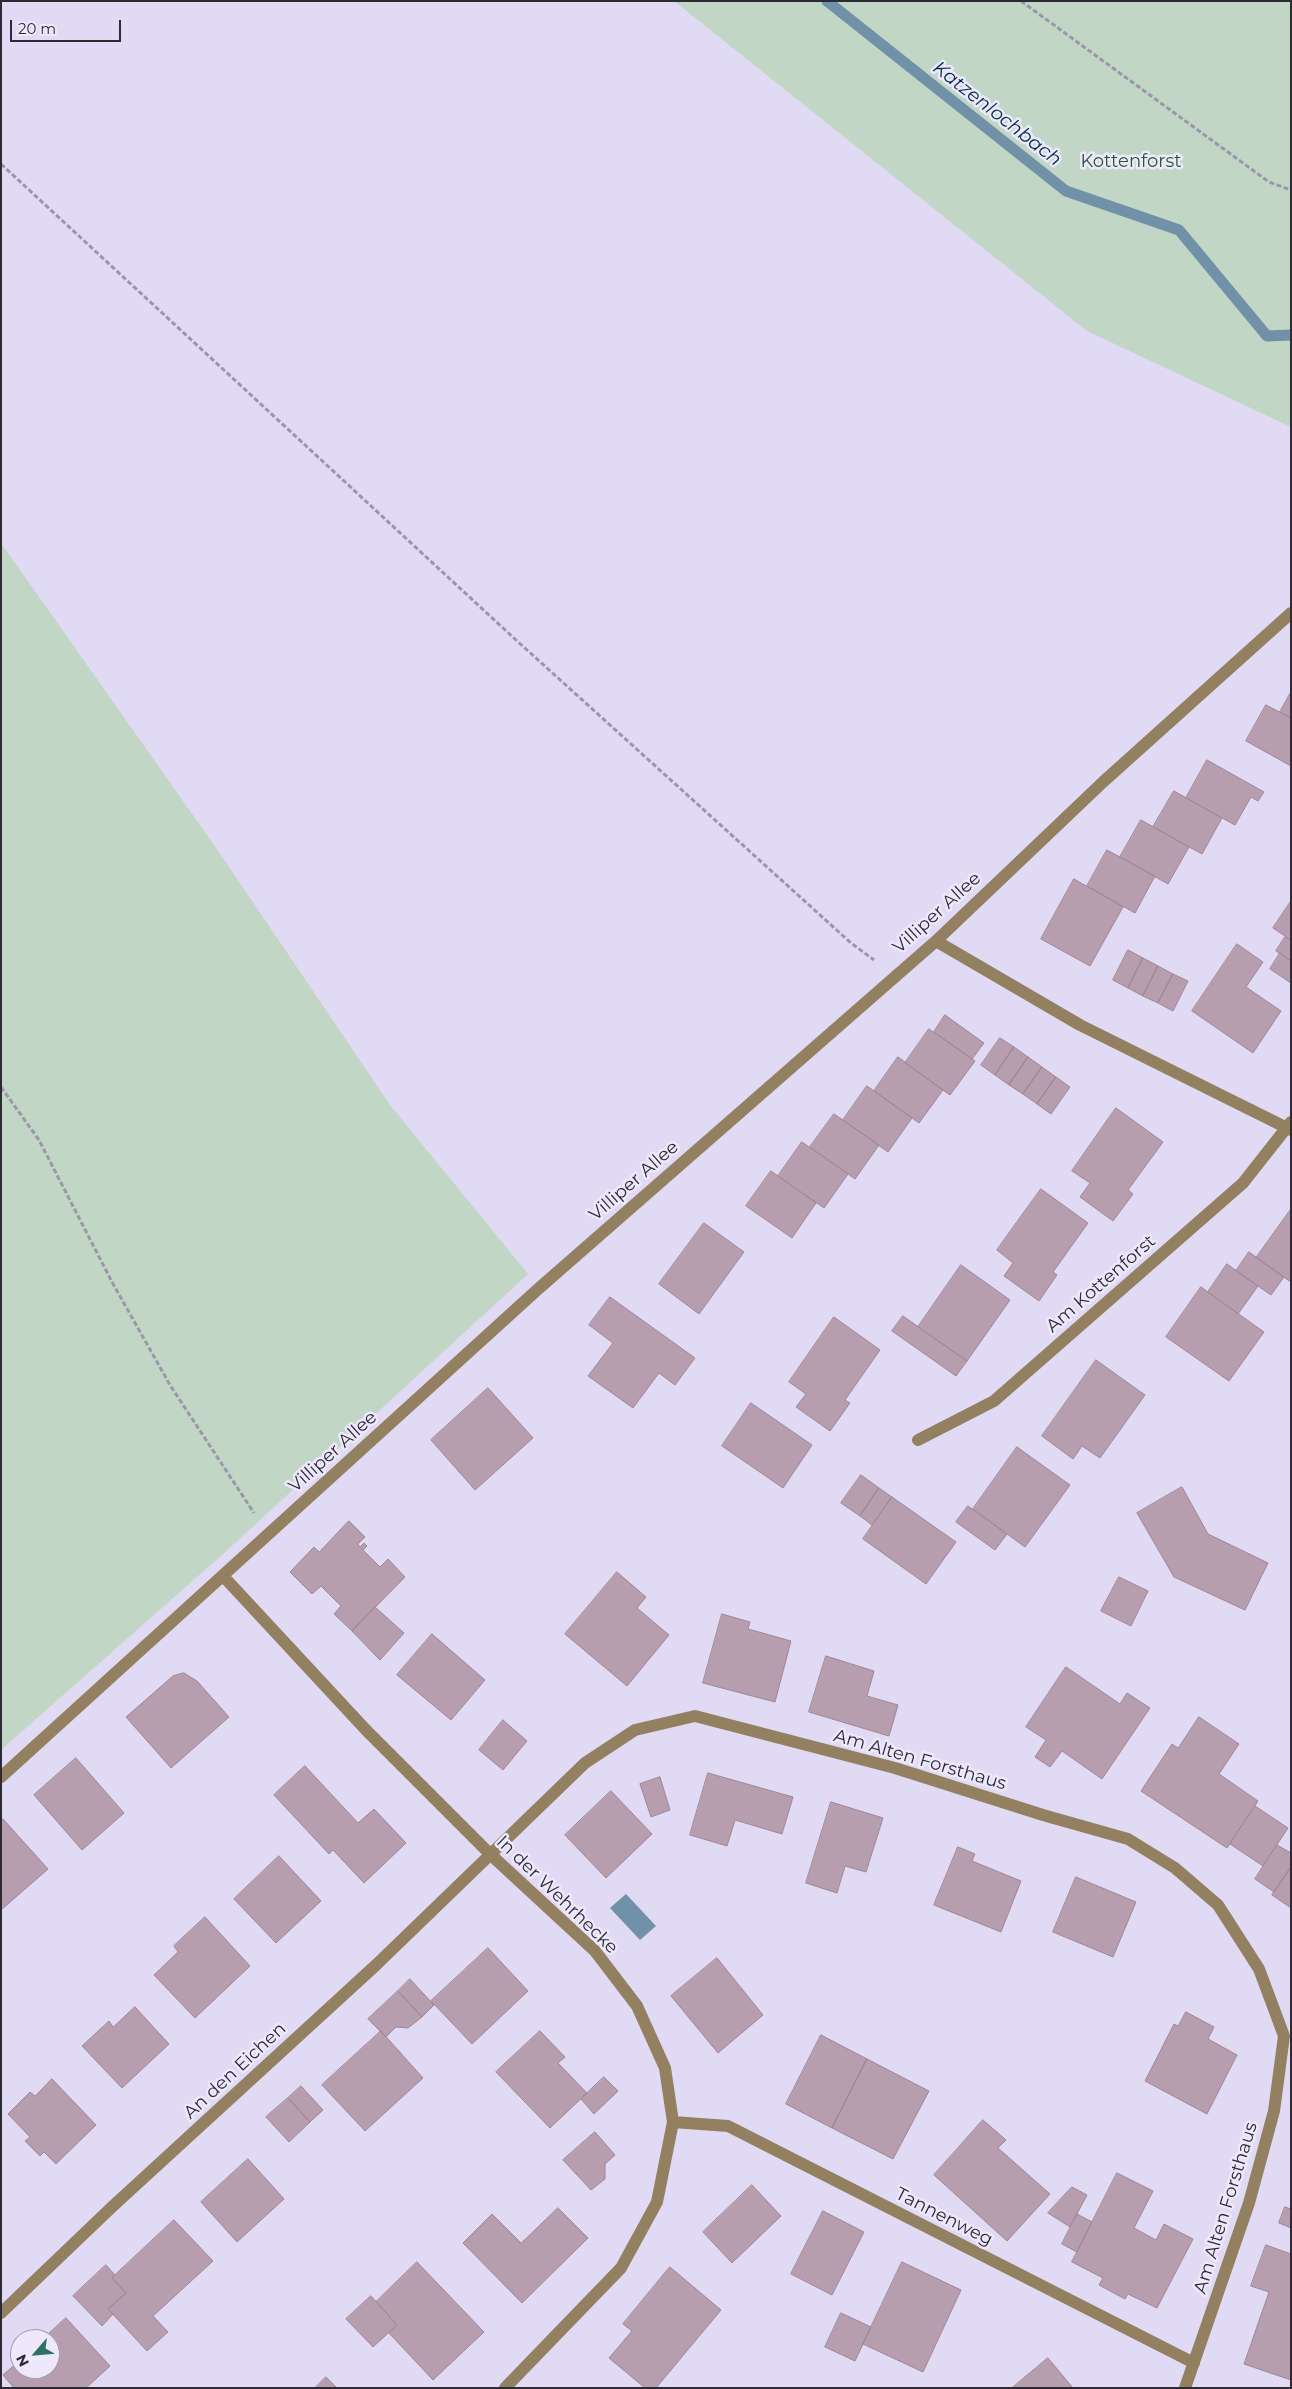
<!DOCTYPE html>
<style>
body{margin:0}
#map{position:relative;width:1292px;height:2389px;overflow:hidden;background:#e1daf4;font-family:Montserrat,sans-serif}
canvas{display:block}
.frame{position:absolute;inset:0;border:2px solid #2d2a34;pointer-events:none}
.north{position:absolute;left:10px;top:2329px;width:50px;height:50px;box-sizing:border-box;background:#eee8fd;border:1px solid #a19cad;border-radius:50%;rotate:243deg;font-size:14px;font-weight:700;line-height:20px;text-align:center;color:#2d2a34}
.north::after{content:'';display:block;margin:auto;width:18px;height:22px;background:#2e7164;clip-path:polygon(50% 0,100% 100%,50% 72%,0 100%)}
.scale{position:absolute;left:10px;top:20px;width:111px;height:22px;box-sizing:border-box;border:2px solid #2d2a34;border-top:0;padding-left:6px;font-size:15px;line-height:18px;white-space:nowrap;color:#2d2a34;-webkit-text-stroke:4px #eee8fd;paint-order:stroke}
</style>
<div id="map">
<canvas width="1292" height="2389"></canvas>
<div class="frame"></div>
<div class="north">N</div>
<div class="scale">20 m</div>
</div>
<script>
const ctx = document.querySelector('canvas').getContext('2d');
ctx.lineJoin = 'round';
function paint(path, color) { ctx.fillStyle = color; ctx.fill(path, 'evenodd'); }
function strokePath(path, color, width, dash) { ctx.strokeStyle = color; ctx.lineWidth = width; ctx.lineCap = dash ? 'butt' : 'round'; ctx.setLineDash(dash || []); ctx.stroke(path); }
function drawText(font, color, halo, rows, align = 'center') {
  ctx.font = font + ' Montserrat,sans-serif'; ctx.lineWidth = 5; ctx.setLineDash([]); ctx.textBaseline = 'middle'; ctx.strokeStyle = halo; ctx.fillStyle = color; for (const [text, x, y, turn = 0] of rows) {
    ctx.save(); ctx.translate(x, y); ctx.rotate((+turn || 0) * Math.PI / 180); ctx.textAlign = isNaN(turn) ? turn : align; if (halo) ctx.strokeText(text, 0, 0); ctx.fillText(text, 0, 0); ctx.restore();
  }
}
paint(new Path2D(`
 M674 1H1291V427L1087 331Z
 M1 543 219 852 390 1105 528 1274 223 1554 1 1750Z`), '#c1d6c4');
paint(new Path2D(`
 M626 1894 656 1926 640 1940 610 1908Z`), '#7091a7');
strokePath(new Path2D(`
 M827 1 1066 191 1179 230 1267 336 1291 335`), '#7091a7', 11);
const building = new Path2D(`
 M1291 692V718L1280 712Z
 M1266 705 1291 718V766L1246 741Z
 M1207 760 1264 792 1258 801 1251 797 1235 825 1186 798Z
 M1174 791 1222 818 1202 854 1153 827Z
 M1141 820 1189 847 1168 884 1120 857Z
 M1107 850 1155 876 1135 913 1087 886Z
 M1074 879 1123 907 1090 966 1041 939Z
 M1291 901V940L1273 928Z
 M1285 937 1291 940V961L1276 951Z
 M1237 944 1263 962 1246 987 1281 1011 1253 1053 1192 1011Z
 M1128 950 1143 958 1128 988 1113 980Z
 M1280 953 1291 961V983L1270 969Z
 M1143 958 1158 966 1143 996 1128 988Z
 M1158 966 1173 974 1158 1003 1143 996Z
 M1173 974 1188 981 1173 1011 1158 1003Z
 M945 1015 984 1043 972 1059 934 1032Z
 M929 1029 975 1061 950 1095 905 1063Z
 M1000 1038 1014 1047 995 1075 981 1065Z
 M1014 1047 1028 1057 1009 1085 995 1075Z
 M898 1057 943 1090 919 1123 874 1091Z
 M1028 1057 1042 1067 1023 1094 1009 1085Z
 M1042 1067 1056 1077 1037 1104 1023 1094Z
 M1056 1077 1070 1087 1051 1114 1037 1104Z
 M867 1086 912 1118 888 1152 843 1120Z
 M1116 1108 1163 1142 1128 1190 1133 1194 1113 1221 1080 1197 1090 1183 1072 1171Z
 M834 1114 879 1145 855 1179 810 1147Z
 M802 1142 848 1174 824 1208 778 1176Z
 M771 1171 816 1203 792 1238 746 1206Z
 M1041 1189 1088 1223 1053 1272 1057 1275 1039 1301 1004 1276 1013 1263 997 1250Z
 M1291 1209V1282L1256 1258Z
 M704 1223 744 1252 699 1314 659 1284Z
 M1249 1252 1284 1277 1271 1295 1236 1271Z
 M1227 1264 1258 1286 1238 1314 1208 1292Z
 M961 1265 1010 1300 967 1361 918 1327Z
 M1201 1287 1264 1332 1229 1381 1166 1337Z
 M610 1297 695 1358 675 1385 659 1373 633 1408 588 1376 613 1343 589 1325Z
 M903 1316 967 1361 956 1376 892 1331Z
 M834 1317 880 1350 845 1400 850 1403 830 1431 796 1407 806 1394 789 1382Z
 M1096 1360 1145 1395 1100 1458 1082 1446 1073 1459 1042 1436Z
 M488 1388 533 1438 475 1490 431 1440Z
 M751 1403 812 1445 783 1488 722 1446Z
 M1017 1447 1070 1485 1025 1547 973 1509Z
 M861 1475 879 1488 860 1516 841 1503Z
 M1182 1487 1208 1534 1268 1563 1245 1610 1174 1577 1137 1513Z
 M879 1488 892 1497 872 1525 860 1516Z
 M892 1497 956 1542 926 1584 863 1539Z
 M968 1506 1007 1534 995 1550 956 1522Z
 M349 1521 365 1537 358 1544 360 1547 364 1543 367 1546 363 1550 380 1567 388 1559 405 1577 352 1631 334 1614 341 1606 321 1586 312 1594 290 1572 314 1547 319 1552Z
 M617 1572 646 1597 637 1608 669 1635 627 1686 565 1634Z
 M1119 1577 1148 1591 1131 1626 1101 1611Z
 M375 1607 404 1633 380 1660 352 1631Z
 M722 1614 750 1622 748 1629 791 1641 775 1702 703 1683Z
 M432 1634 485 1680 451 1720 397 1675Z
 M826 1656 874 1671 867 1696 898 1705 889 1736 809 1712Z
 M1066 1667 1120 1704 1127 1693 1150 1708 1102 1779 1062 1751 1050 1767 1035 1757 1046 1740 1026 1727Z
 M184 1673 197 1681 229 1717 171 1768 126 1717 173 1676Z
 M1199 1717 1239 1744 1219 1774 1258 1801 1227 1848 1141 1791 1172 1744 1178 1748Z
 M503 1720 527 1741 503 1770 479 1750Z
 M76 1758 124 1813 82 1850 34 1795Z
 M305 1766 358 1823 374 1809 406 1843 364 1883 333 1850 329 1854 274 1795Z
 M708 1773 793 1797 782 1834 735 1820 727 1846 690 1835Z
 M660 1777 670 1810 651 1817 640 1784Z
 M611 1791 652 1834 606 1878 565 1835Z
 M831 1802 883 1818 866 1872 845 1866 837 1893 806 1883Z
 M1255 1806 1288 1828 1263 1866 1230 1844Z
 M3 1819 48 1869 1 1910V1820Z
 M1277 1845 1291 1853V1867L1274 1892 1255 1879Z
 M958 1847 975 1854 972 1861 1021 1881 1001 1932 934 1905Z
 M279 1856 321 1901 276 1943 234 1899Z
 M1291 1867V1908L1272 1895Z
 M1076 1877 1136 1902 1113 1957 1053 1932Z
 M205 1917 250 1966 195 2018 154 1975 178 1952 174 1946Z
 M488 1948 528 1991 472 2044 431 2001Z
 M717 1958 763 2015 718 2053 671 1996Z
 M410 1979 434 2005 422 2017 398 1991Z
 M398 1991 422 2017 408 2028 396 2027 386 2037 368 2019Z
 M135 2007 169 2044 122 2088 82 2046 109 2021 113 2027Z
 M1186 2012 1214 2027 1208 2039 1237 2055 1207 2114 1145 2081 1174 2024 1178 2026Z
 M381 2031 423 2078 365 2131 322 2085Z
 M540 2031 565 2057 558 2063 587 2093 550 2128 496 2072Z
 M821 2035 867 2059 832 2128 786 2104Z
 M867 2059 929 2091 893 2159 832 2128Z
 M604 2077 618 2091 594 2114 581 2099Z
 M52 2079 96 2125 56 2164 44 2152 40 2156 25 2141 30 2137 8 2114 30 2092 35 2096Z
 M301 2086 323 2110 310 2122 288 2098Z
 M288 2098 310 2122 289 2142 266 2117Z
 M983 2120 1006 2140 998 2148 1050 2194 1007 2241 934 2175Z
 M595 2132 615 2155 605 2164V2179L591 2190 563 2160Z
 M248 2159 284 2199 237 2242 201 2202Z
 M1117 2173 1153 2191 1134 2228 1156 2240 1164 2224 1193 2239 1157 2308 1128 2294 1125 2299 1099 2285 1103 2278 1072 2262Z
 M752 2185 781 2216 732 2263 703 2232Z
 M1072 2187 1087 2195 1070 2227 1048 2213Z
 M1285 2207 1291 2209V2228L1279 2223Z
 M558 2208 588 2238 522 2303 463 2243 492 2214 521 2243Z
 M823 2211 864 2232 832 2295 791 2274Z
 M1077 2214 1092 2222 1077 2252 1062 2244Z
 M174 2220 213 2261 153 2316 168 2332 147 2351 108 2309 126 2293 112 2278Z
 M1266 2245 1291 2254V2380L1244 2364 1269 2292 1251 2286Z
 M417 2262 484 2332 433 2380 389 2333 397 2325 376 2302Z
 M902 2262 961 2290 923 2372 863 2344Z
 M106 2265 115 2275 112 2278 126 2293 108 2309 113 2314 102 2326 73 2296Z
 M670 2267 721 2310 656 2388H645L609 2358 632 2331 623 2324Z
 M371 2296 397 2325 373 2347 346 2319Z
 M841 2313 871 2327 855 2361 825 2347Z
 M66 2318 110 2366 86 2388H14L3 2375 20 2360V2369H50V2339H43Z
 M1048 2358 1073 2388H1012Z
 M326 2377 337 2388H315Z`);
paint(building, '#b69eae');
strokePath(building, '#9e8696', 1);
strokePath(new Path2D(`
 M1021 1 1269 182 1291 190
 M1 164 516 640 851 943 874 960
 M1 1087 39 1140 112 1282 170 1385 254 1513`), '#9c96aa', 3, [5, 2.5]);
strokePath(new Path2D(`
 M936 941 1080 1025 1291 1130
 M918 1440 994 1401 1243 1183 1291 1122
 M224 1577 366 1730 490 1854 595 1951 637 2006 665 2068 673 2122 657 2202 621 2268 505 2388
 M1 1777 537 1290 936 941 1103 782 1291 613
 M673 2122 728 2126 1194 2363
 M1 2313 113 2206 376 1965 585 1763 635 1730 695 1716 895 1768 1043 1815 1128 1839 1175 1868 1218 1905 1259 1969 1284 2036 1274 2111 1249 2203 1185 2388`), '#938061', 12);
drawText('18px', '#295833', '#eee8fd', [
 ["Kottenforst",1131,162]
]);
drawText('18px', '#2d2a34', '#eee8fd', [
 ["Villiper Allee",937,913,-42],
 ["Villiper Allee",634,1181,-41],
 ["Am Kottenforst",1101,1284,-41],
 ["Villiper Allee",333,1452,-42],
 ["Am Alten Forsthaus",920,1760,16],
 ["In der Wehrhecke",557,1895,44],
 ["An den Eichen",235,2071,-43],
 ["Am Alten Forsthaus",1226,2208,-73],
 ["Tannenweg",944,2217,27]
]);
drawText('italic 19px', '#002e46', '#eee8fd', [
 ["Katzenlochbach",997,114,38]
]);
</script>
